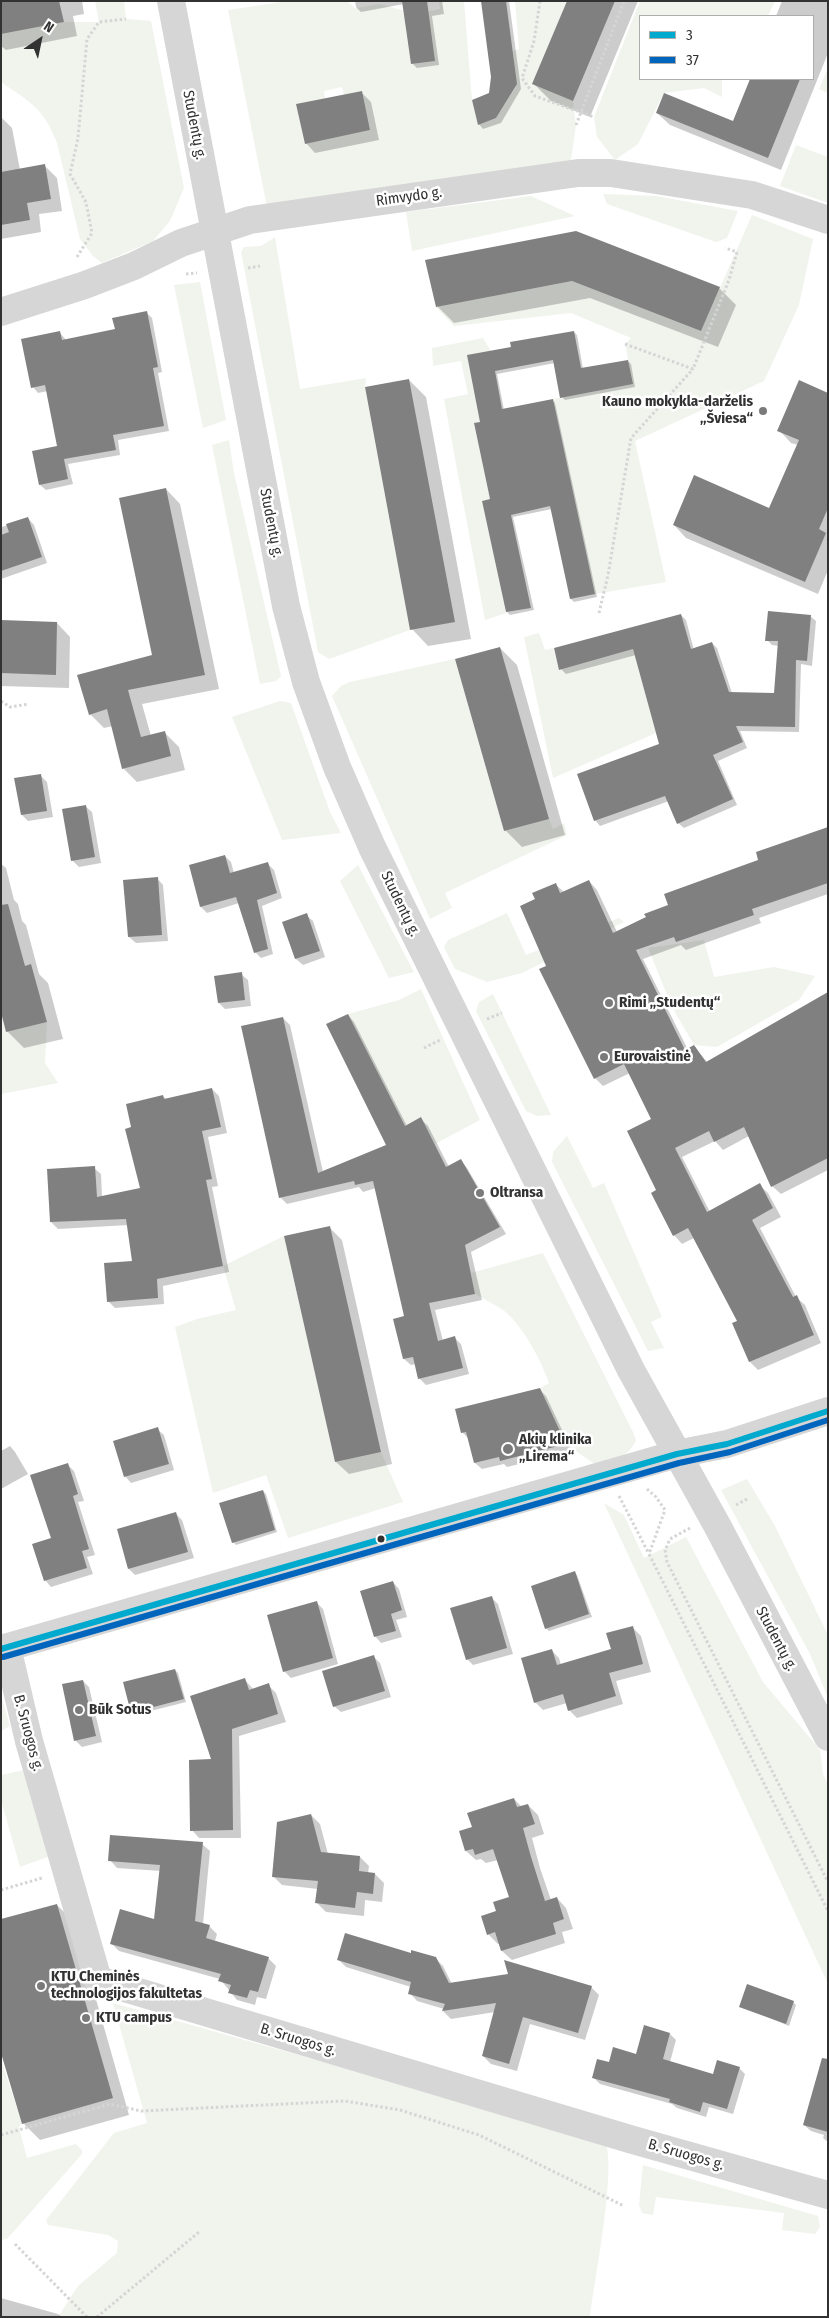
<!DOCTYPE html>
<meta charset="utf-8">
<style>
body{margin:0}
#map{position:relative;width:829px;height:2318px;overflow:hidden;background:#fff;font-family:"Fira Sans Condensed",sans-serif}
canvas{display:block}
.frame{position:absolute;inset:0;border:2px solid #323232;pointer-events:none}
.legend{position:absolute;left:639px;top:15px;width:175px;height:65px;box-sizing:border-box;background:#fff;border:1px solid #adadad;margin:0;padding:6px 9px;list-style:none;font-size:15px;color:#323232}
.legend li{display:flex;align-items:center;gap:10px;height:25px}
.legend b{width:25px;border:1px solid #adadad}
.north{position:absolute;left:15px;top:15px;width:50px;height:50px;-webkit-text-stroke:4px #fff;paint-order:stroke;rotate:34deg;font-size:14px;font-weight:700;line-height:20px;text-align:center;color:#323232}
.north::after{content:'';display:block;margin:auto;width:18px;height:22px;background:#323232;clip-path:polygon(50% 0,100% 100%,50% 72%,0 100%)}
</style>
<div id="map">
<canvas width="829" height="2318"></canvas>
<div class="frame"></div>
<ul class="legend">
<li><b style="height:6px;background:#00a9ce"></b>3</li>
<li><b style="height:6px;background:#0065bd"></b>37</li>
</ul>
<div class="north">N</div>
</div>
<script>
const ctx = document.querySelector('canvas').getContext('2d');
ctx.lineJoin = 'round';
function paint(path, color) { ctx.fillStyle = color; ctx.fill(path, 'evenodd'); }
function strokePath(path, color, width, dash) { ctx.strokeStyle = color; ctx.lineWidth = width; ctx.lineCap = dash ? 'butt' : 'round'; ctx.setLineDash(dash || []); ctx.stroke(path); }
function drawText(font, color, halo, rows, align = 'center') {
  ctx.font = font + ' "Fira Sans Condensed",sans-serif'; ctx.lineWidth = 5; ctx.setLineDash([]); ctx.textBaseline = 'middle'; ctx.strokeStyle = halo; ctx.fillStyle = color; for (const [text, x, y, turn = 0] of rows) {
    ctx.save(); ctx.translate(x, y); ctx.rotate((+turn || 0) * Math.PI / 180); ctx.textAlign = isNaN(turn) ? turn : align; if (halo) ctx.strokeText(text, 0, 0); ctx.fillText(text, 0, 0); ctx.restore();
  }
}
paint(new Path2D(`
 M95 1H124L126 19 151 21 184 188 170 221 153 241 102 263 93 256 80 239 57 143C43 107 31 103 1 82V34L64 22H99Z
 M288 1H347L355 8 380 4 415 14 440 9 439 1H464L472 100 478 125 496 118 516 87 513 51 519 49 515 1H567L533 84 573 101 576 125 570 167 267 207 228 10ZM405 25 435 61 411 64ZM342 87 344 95 362 91 370 130 305 144 296 104 325 98 324 91Z
 M640 1H775L768 16H640V79H722V97L704 88 664 93 638 144 615 160 597 137 594 117Z
 M828 68V93L819 89Z
 M796 145 828 157V203L780 186Z
 M603 194 656 196 738 211 727 238 716 242 607 204Z
 M531 196 575 216 412 251 406 212Z
 M752 215 813 239 799 305 764 381 635 441 666 582 595 594 553 399 633 384 625 344 631 338 571 313 454 326 436 307 572 281 701 331Z
 M275 237 300 389 366 378 365 387 410 630 329 659 318 652 241 252 244 247 261 246Z
 M200 282 226 420 203 428 174 285Z
 M483 338 491 351 497 419 474 424 490 499 482 501 506 613 485 620 444 399 468 394 461 361 433 366 432 348Z
 M229 440 234 473 281 676 276 681 260 684 212 445Z
 M539 633 545 650 553 648 560 670 633 649 656 733 553 778 524 637Z
 M455 659 504 831 549 819 553 829 564 823 567 835 445 893 452 908 430 919 332 696 341 686 350 682Z
 M280 701 291 703 330 812 341 833 282 840 232 717Z
 M358 865 407 959 414 972 389 978 340 881Z
 M507 913 526 955 619 918 624 922 522 973 487 982 455 969 444 947 448 940Z
 M704 940 714 977 774 967 815 976 799 1000 717 1047 694 1045 672 1007 648 948Z
 M421 989 480 1120 435 1144 421 1118 405 1126 348 1014 399 1000Z
 M493 994 551 1115 537 1116 526 1111 476 1011 479 1002Z
 M1 1012 6 1032 47 1022 45 1063 58 1083 1 1094Z
 M567 1136 593 1188 604 1183 662 1317 651 1322 664 1348 648 1351 552 1162 553 1152Z
 M284 1236 335 1462 381 1452 403 1502 288 1538 266 1475 213 1493 175 1327 197 1319 236 1310 223 1266Z
 M543 1253 633 1432 636 1440C628 1458 613 1461 596 1465L566 1444 540 1388 549 1383C541 1360 522 1324 503 1310 494 1304 484 1299 475 1294L471 1273Z
 M747 1479 775 1526 828 1635V1698L810 1654 721 1490Z
 M604 1503 624 1515 644 1558 686 1537 763 1682 820 1750 823 1774 828 1784V1984Z
 M1 1696 10 1726 1 1731Z
 M24 1770 50 1856 20 1867 1 1800V1775Z
 M113 2003 605 2141C617 2169 594 2281 590 2317H58L78 2286 117 2253 118 2241 108 2235 48 2225 46 2220 114 2133 147 2123Z
 M1 2059 22 2124 19 2127 27 2158 76 2144 82 2150V2154L7 2239 1 2240Z
 M643 2165 818 2216 820 2227 815 2234 782 2230 784 2213 656 2197 653 2215 642 2213 639 2205Z`), '#f1f4ed');
paint(new Path2D(`
 M1 1H82L84 14 73 16 77 36 6 50 1 46Z
 M355 1H442L444 14 432 16 439 65 417 68 412 63 404 4 361 12 356 7Z
 M482 1H509L521 89 501 123 483 129 479 124 490 94 492 77Z
 M568 1H638L590 117 551 101 534 84Z
 M782 1H828V53L781 170 670 125 657 113 734 122 751 79H813V16H776Z
 M361 92 371 102 379 140 315 153 306 143Z
 M1 117 12 128 20 170 45 166 57 178 62 211 39 214 41 232 1 239Z
 M427 261 719 288 736 305 718 347 590 298 454 323 437 306Z
 M146 312 152 318 162 372 158 373 169 431 118 440 120 455 68 464 73 484 46 490 40 485 58 447 48 391 38 393 33 387 60 333 66 340 116 330Z
 M574 332 577 335 583 369 628 361 631 364 635 387 565 400 562 397 555 363 497 374 504 410 552 400 555 403 597 597 574 602 571 599 552 509 513 517 534 610 510 615 507 612 481 423 469 356 512 348Z
 M409 380 426 397 471 639 428 646 412 629Z
 M828 394V570L818 594 686 538 674 525 770 510 798 445 791 443 779 430Z
 M166 489 180 504 219 689 142 704 151 736 165 733 179 747 185 770 137 782 123 768 113 726 104 728 90 714 154 655Z
 M28 518 34 525 47 563 1 579V525L2 527Z
 M681 615 686 620 694 650 712 643 717 648 732 693 775 694 779 646 772 645 767 640 810 616 816 621 812 666 801 664 799 732 740 731 747 748 718 761 737 805 684 828 678 823 669 801 600 826 595 820 660 745 636 655 566 674 561 669Z
 M1 622 57 623 70 637 69 688 1 686Z
 M500 648 517 665 565 835 522 847 505 830Z
 M40 775 47 782 53 817 28 821 22 815Z
 M85 806 92 812 101 863 79 867 72 860Z
 M828 828V894L759 918 761 923 686 950 681 945 643 959 688 1050 693 1046 708 1063 828 993V1170L781 1194 772 1186 749 1136 723 1150 715 1141 682 1157 710 1212 759 1185 768 1193 781 1217 760 1228 796 1297 805 1305 821 1343 758 1370 750 1362 734 1324 739 1322 694 1238 682 1244 674 1235 658 1191 653 1120 630 1073 603 1086 595 1078 548 966 536 900 555 884 564 892 589 881 597 890 617 932Z
 M225 856 231 862 234 873 268 864 274 870 282 898 262 906 273 954 261 958 255 952 239 903 207 913 201 907 190 866Z
 M1 864 6 868 14 900 18 904 22 921 26 925 39 974 48 983 63 1039 24 1048 7 1031 1 1014Z
 M157 878 163 885 168 941 136 943 129 937Z
 M306 915 313 921 325 957 303 965 296 959 283 923Z
 M241 974 248 980 251 1006 225 1009 219 1003Z
 M348 1015 354 1022 407 1126 421 1119 428 1126 449 1167 461 1161 467 1168 506 1234 471 1252 482 1300 435 1310 443 1341 455 1338 461 1344 469 1374 426 1385 419 1378 416 1364 411 1365 404 1359 406 1317 376 1188 363 1192 359 1187 287 1204 280 1197 283 1018 290 1025 323 1172 388 1145Z
 M212 1089 219 1096 227 1133 208 1137 218 1186 212 1187 229 1272 163 1286 164 1304 115 1308 108 1301 133 1262 129 1225 58 1229 51 1222 94 1168 101 1174 102 1197 141 1189 133 1128 163 1096 166 1099Z
 M329 1227 342 1240 392 1464 349 1474 336 1462 286 1237Z
 M539 1389 546 1396 572 1451 507 1467 504 1464 482 1469 475 1463 469 1439 462 1432Z
 M157 1429 164 1435 174 1470 131 1483 125 1476Z
 M10 1446 15 1452 28 1474 1 1489V1451Z
 M68 1465 74 1471 84 1501 78 1502 95 1555 87 1557 93 1574 51 1587 45 1580Z
 M263 1491 266 1494 277 1532 236 1545 233 1542Z
 M176 1514 182 1520 194 1558 135 1575 129 1569Z
 M574 1572 577 1575 592 1617 549 1631 546 1628Z
 M393 1582 399 1589 407 1617 396 1620 402 1637 381 1643 375 1636Z
 M492 1598 498 1604 513 1654 473 1665 467 1659Z
 M317 1603 323 1609 338 1664 291 1678 284 1671Z
 M633 1628 641 1636 651 1672 616 1681 623 1704 577 1718 569 1710 567 1703 543 1710 535 1702 551 1650 559 1658 561 1665 612 1650Z
 M374 1657 380 1663 391 1697 341 1712 334 1706Z
 M175 1670 178 1673 186 1702 135 1715 132 1713Z
 M245 1680 253 1689 268 1685 276 1693 286 1722 239 1736 241 1838H199L192 1830 212 1761Z
 M83 1681 89 1687 102 1742 82 1747 76 1741Z
 M514 1799 522 1807 528 1805 538 1815 544 1834 532 1838 540 1868 551 1900 557 1898 566 1908 573 1929 562 1932 565 1943 512 1960 502 1951 500 1943 498 1944 488 1934 497 1912 511 1898 498 1860 486 1863 481 1859 476 1860 466 1851 461 1831 473 1827Z
 M311 1815 320 1824 328 1854 360 1857 369 1866 368 1874H375L384 1883 382 1902 365 1900 364 1916 326 1912 317 1903 318 1889 282 1885 273 1876Z
 M202 1844 210 1851 203 1924 209 1926 217 1934 215 1941 268 1958 276 1966 266 1999 257 1997 255 2005 237 2000 220 1979 119 1951 112 1944 156 1920 161 1871 117 1868 110 1860Z
 M57 1905 74 1922 129 2115 40 2140 23 2123Z
 M411 1954 435 1958 443 1966 452 1984 591 1987 599 1995 585 2040 530 2024 517 2071 491 2064 483 2056 495 2012 451 2019 443 2011 444 2009 417 2001 410 1993 411 1987 346 1967 339 1960Z
 M793 2002 796 2005 789 2026 740 2006Z
 M670 2034 676 2040 670 2062 713 2075 739 2068 745 2074 733 2114 709 2107 706 2117 677 2108 672 2104 600 2084 594 2078 610 2063 637 2055Z
 M828 2087V2142L823 2138 824 2135 811 2131 804 2125Z
 M1 2298 58 2314 62 2317H1Z`), '#0003');
paint(new Path2D(`
 M1 1H59L64 22 1 34Z
 M402 1H427L435 61 411 64Z
 M481 1H506L517 84 496 118 478 125 472 100 489 93 491 77Z
 M567 1H615L573 101 532 84Z
 M750 79H800L768 158 656 113 664 93 733 121Z
 M362 91 370 130 305 144 296 104Z
 M45 164 51 199 27 203 30 220 1 225V172Z
 M576 231 720 287 701 331 572 281 436 307 425 260Z
 M147 311 158 367 153 368 164 426 113 435 116 450 64 459 68 479 39 485 32 451 57 446 45 385 31 388 21 339 60 331 62 340 115 329 112 318Z
 M574 331 581 368 628 360 633 384 560 398 553 360 495 371 502 409 553 399 595 594 570 599 550 506 511 515 531 608 506 612 482 501 490 499 474 423 480 422 467 355 511 347 510 342Z
 M409 379 455 622 410 630 365 387Z
 M799 380 828 393V508L819 529 826 533 805 582 673 525 694 475 769 508 799 440 777 431Z
 M166 488 205 675 128 690 141 737 165 731 171 756 122 769 107 709 89 715 77 675 152 655 119 498Z
 M28 517 42 557 1 571V535L9 532 6 524Z
 M768 611 811 615 807 661 796 660 795 727 736 726 743 742 713 755 733 799 677 824 665 796 594 821 577 774 659 744 633 649 559 670 554 648 681 614 691 649 712 642 729 692 774 693 778 641H765Z
 M1 620 57 622 56 675 1 673Z
 M500 647 549 819 504 831 455 659Z
 M41 774 47 811 21 815 14 778Z
 M86 805 95 857 71 861 62 809Z
 M828 827V883L752 909 754 915 676 942 674 937 636 950 685 1050 694 1045 706 1062 828 992V1158L771 1187 744 1127 714 1142 709 1131 675 1148 707 1212 760 1183 773 1208 752 1220 793 1297 797 1295 814 1335 749 1362 732 1323 737 1321 688 1228 673 1236 651 1193 656 1190 627 1131 651 1119 624 1064 594 1079 539 969 546 966 520 906 535 899 532 893 556 883 560 893 589 880 613 933 646 917 644 914 668 905 664 894 758 860 756 852Z
 M225 855 230 873 268 862 277 893 257 900 268 949 254 953 236 897 200 907 189 865Z
 M158 877 162 935 128 937 123 880Z
 M8 904 25 966 31 964 47 1022 6 1032 1 1012V905Z
 M307 913 320 951 295 959 282 922Z
 M242 972 245 1000 218 1003 214 976Z
 M348 1014 405 1126 421 1117 446 1167 461 1159 500 1227 465 1245 475 1294 429 1303 438 1341 455 1336 463 1368 418 1379 413 1357 403 1359 393 1319 404 1316 373 1181 355 1185 354 1181 279 1198 241 1026 283 1017 318 1173 386 1145 326 1024Z
 M212 1088 221 1127 202 1131 212 1179 206 1180 223 1266 157 1279 158 1298 107 1302 104 1263 132 1261 126 1219 50 1222 47 1169 95 1166 97 1197 140 1188 125 1129 131 1127 126 1104 163 1095 164 1099Z
 M330 1226 381 1452 335 1462 284 1236Z
 M540 1388 566 1444 500 1461 499 1457 474 1463 466 1432 461 1433 455 1409Z
 M158 1427 169 1464 124 1477 113 1441Z
 M68 1463 78 1494 73 1496 89 1549 82 1551 87 1568 44 1581 32 1544 51 1538 30 1475Z
 M263 1490 275 1530 232 1543 219 1503Z
 M176 1512 188 1552 128 1569 117 1529Z
 M575 1571 589 1614 545 1629 531 1586Z
 M393 1581 402 1610 391 1614 396 1631 374 1637 360 1591Z
 M492 1596 507 1648 466 1660 450 1608Z
 M317 1601 333 1658 283 1672 267 1615Z
 M633 1626 643 1664 609 1673 616 1696 568 1711 563 1694 534 1703 521 1658 552 1649 557 1665 611 1649 606 1633Z
 M374 1655 385 1691 333 1707 322 1671Z
 M175 1669 184 1699 131 1713 123 1682Z
 M245 1678 249 1690 269 1683 278 1714 232 1729 233 1830 190 1831 189 1760 211 1759 190 1696Z
 M83 1680 96 1736 74 1741 62 1684Z
 M514 1798 517 1807 528 1804 535 1824 523 1828 531 1857 545 1901 557 1897 564 1919 553 1923 556 1934 501 1951 495 1932 487 1935 481 1916 496 1911 493 1902 509 1897 493 1849 475 1855 473 1849 465 1851 459 1831 472 1827 467 1813Z
 M311 1814 321 1852 360 1856 359 1871 375 1873 373 1894 357 1892 355 1908 315 1903 318 1881 272 1877 277 1822Z
 M110 1835 203 1842 195 1921 210 1925 206 1938 269 1957 258 1992 250 1990 247 1998 228 1993 231 1985 218 1981 221 1974 110 1944 120 1909 154 1919 160 1865 108 1861Z
 M57 1904 113 2098 22 2124 1 2053V1919Z
 M345 1933 411 1953V1950L436 1957 449 1983 508 1974 504 1960 592 1986 578 2033 523 2017 509 2064 482 2056 496 2003 442 2011 445 2004 408 1994 411 1982 337 1960Z
 M747 1984 794 2001 786 2024 739 2007Z
 M644 2025 670 2033 663 2059 713 2074 717 2060 740 2067 727 2109 703 2102 700 2112 669 2102 670 2099 592 2078 597 2059 609 2062 613 2047 636 2054Z
 M822 2058 828 2059V2132L803 2125Z`), '#808080');
strokePath(new Path2D(`
 M540 1 534 41 522 78 535 96 594 117
 M576 125 624 1
 M77 257 92 233 86 202 70 174 78 138 87 39 99 22 126 19
 M248 268 260 266
 M186 274 197 273
 M625 344 693 369 729 280 737 252 725 248
 M599 613 608 575 631 438 693 369
 M1 701 10 707 29 704
 M487 1019 502 1013
 M424 1048 440 1040
 M647 1489 656 1497 665 1510 649 1554 828 1911
 M619 1496 649 1554
 M736 1505 749 1498
 M690 1528 670 1539 665 1550 667 1562 828 1882
 M1 1890 42 1878
 M1 2135 110 2104 141 2111 345 2101 400 2110 479 2135 624 2206
 M15 2244 87 2317
 M97 2317 199 2232`), '#d5d5d5', 3, [2.5, 2.5]);
strokePath(new Path2D(`
 M171 1 286 606 306 682 337 767 372 847 631 1370 718 1527 828 1737
 M1 312 85 285 134 266 181 243 250 220 578 173H611L752 195 828 220
 M1 1649 677 1454 727 1444 828 1411
 M1 1652 10 1660 29 1741 98 1980 633 2140 828 2195`), '#d6d6d6', 28);
strokePath(new Path2D(`
 M1 1649 677 1454 727 1444 828 1411`), '#00a9ce', 6);
strokePath(new Path2D(`
 M3 1657 679 1463 730 1452 828 1420`), '#0065bd', 6);
for (const [x, y, r, color] of [
 [763,411,5,"#7a7a7a"],
 [609,1003,5,"#7a7a7a"],
 [604,1057,5,"#7a7a7a"],
 [480,1193,5,"#7a7a7a"],
 [508,1449,6,"#7a7a7a"],
 [381,1539,4.5,"#323232"],
 [79,1710,5,"#7a7a7a"],
 [41,1986,5,"#7a7a7a"],
 [86,2018,5,"#7a7a7a"]
]) { const dot = new Path2D(); dot.arc(x, y, r, 0, 2 * Math.PI); ctx.fillStyle = color; ctx.fill(dot); strokePath(dot, '#fff', 2); }
drawText('15px', '#323232', '#fff', [
 ["Studentų g.",194,125,79],
 ["Rimvydo g.",409,197,-8],
 ["Studentų g.",271,523,79],
 ["Studentų g.",400,904,64],
 ["Studentų g.",776,1639,62],
 ["B. Sruogos g.",28,1733,75],
 ["B. Sruogos g.",298,2040,17],
 ["B. Sruogos g.",686,2155,16]
]);
drawText('bold 15px', '#323232', '#fff', [
 ["Kauno mokykla-darželis",753,402,"right"],
 ["„Šviesa“",753,419,"right"],
 ["Rimi „Studentų“",619,1003],
 ["Eurovaistinė",614,1057],
 ["Oltransa",490,1193],
 ["Akių klinika",519,1440],
 ["„Lirema“",519,1457],
 ["Būk Sotus",89,1710],
 ["KTU Cheminės",51,1977],
 ["technologijos fakultetas",51,1994],
 ["KTU campus",96,2018]
], 'left');
</script>
